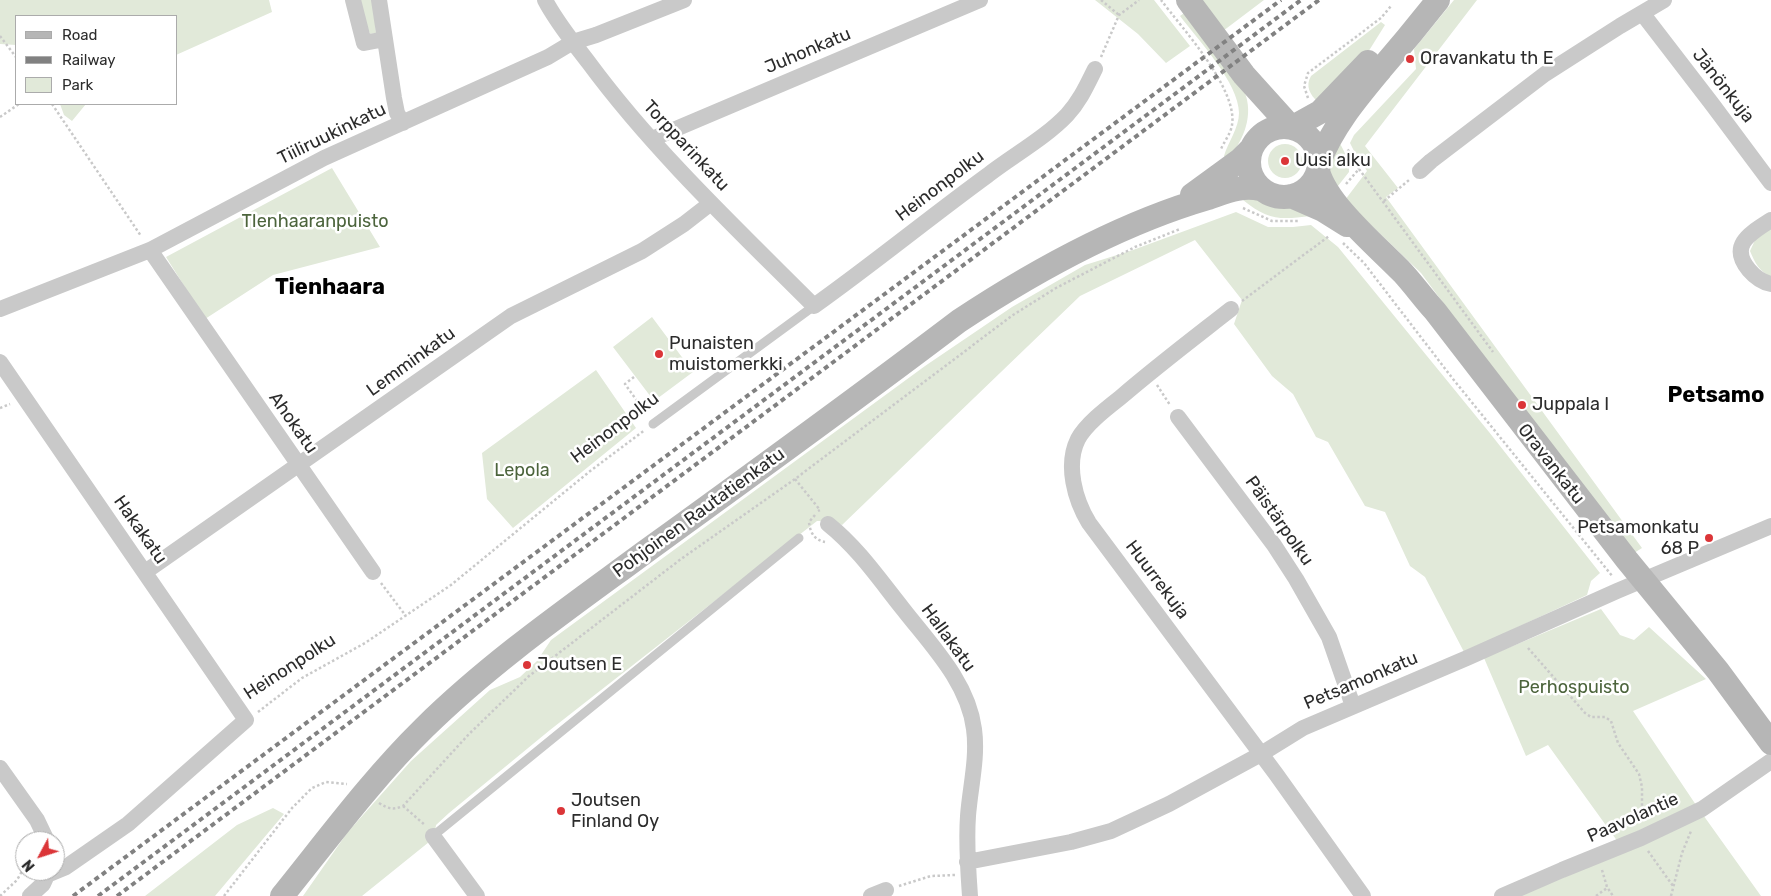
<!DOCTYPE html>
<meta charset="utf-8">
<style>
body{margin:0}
#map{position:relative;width:1771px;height:896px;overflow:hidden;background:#fff;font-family:Rubik,sans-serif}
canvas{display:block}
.legend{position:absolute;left:15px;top:15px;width:162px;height:90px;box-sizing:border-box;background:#fff;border:1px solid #ababab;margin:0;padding:6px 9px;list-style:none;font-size:15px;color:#2c2c2c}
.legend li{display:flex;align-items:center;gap:10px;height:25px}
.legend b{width:25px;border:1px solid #ababab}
.north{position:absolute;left:15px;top:831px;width:50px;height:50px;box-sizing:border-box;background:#fff;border:1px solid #ababab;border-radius:50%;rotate:230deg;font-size:14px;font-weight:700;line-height:20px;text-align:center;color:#2c2c2c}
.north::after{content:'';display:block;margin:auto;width:18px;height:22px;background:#db3538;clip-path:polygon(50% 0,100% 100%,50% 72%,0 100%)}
</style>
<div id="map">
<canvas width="1771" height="896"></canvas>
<ul class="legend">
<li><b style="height:6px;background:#b6b6b6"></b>Road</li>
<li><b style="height:6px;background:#818181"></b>Railway</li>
<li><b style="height:14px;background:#e1e9d9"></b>Park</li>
</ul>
<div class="north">N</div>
</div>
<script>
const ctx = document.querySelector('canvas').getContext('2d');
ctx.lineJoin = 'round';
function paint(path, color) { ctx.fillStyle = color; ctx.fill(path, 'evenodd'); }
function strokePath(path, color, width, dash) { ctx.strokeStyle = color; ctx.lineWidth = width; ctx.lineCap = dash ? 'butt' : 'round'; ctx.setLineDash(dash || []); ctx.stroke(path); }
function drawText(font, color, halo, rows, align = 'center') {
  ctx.font = font + ' Rubik,sans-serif'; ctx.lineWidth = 5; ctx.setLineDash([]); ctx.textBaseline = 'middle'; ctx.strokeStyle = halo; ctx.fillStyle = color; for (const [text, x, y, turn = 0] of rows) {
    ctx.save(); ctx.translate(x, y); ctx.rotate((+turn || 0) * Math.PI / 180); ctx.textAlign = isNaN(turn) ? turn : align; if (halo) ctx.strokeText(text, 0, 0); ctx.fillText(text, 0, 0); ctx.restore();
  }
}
paint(new Path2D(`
 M0 0H269L272 12 176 55V16H16V45L0 44Z
 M358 0H373L376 33 370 34Z
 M1095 0H1154L1190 46 1166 63 1138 34Z
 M1200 0H1264L1223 31Z
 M1454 0H1477L1365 146 1398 188 1386 197 1642 548 1634 553 1513 397 1421 273 1345 200 1367 171 1356 155 1350 143 1354 135 1416 69 1414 49Z
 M1187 11C1205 35 1237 68 1246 96 1253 119 1242 143 1227 160L1224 156C1228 142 1239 128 1239 113 1239 83 1198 40 1180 16Z
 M1381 22 1385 25 1365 57 1318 102C1310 95 1305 86 1311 76Z
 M60 104H86L72 121 64 115Z
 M1338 140C1344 151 1349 159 1349 172L1334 191 1327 174Z
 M1268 161a17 17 0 1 1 34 0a17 17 0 1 1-34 0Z
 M332 168 380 247 273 275 205 319 166 257Z
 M1255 194 1271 204 1286 206 1311 216C1279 220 1268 220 1243 200Z
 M1236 212 1268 227H1293L1311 225 1338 247 1489 432 1600 573 1591 581 1587 595 1464 652 1425 577 1410 566 1385 512 1365 506 1328 442 1316 437 1293 394 1272 376 1234 324 1242 300 1195 240 1080 296 842 525 834 521H817L550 730 449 813 436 825 434 838 362 896H303L347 833 411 761 490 690 520 677 537 661 551 640 925 366 1012 307 1085 265 1133 250Z
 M1771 227V277C1759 271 1755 263 1750 251L1756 238Z
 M652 317 693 372 654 401 613 347Z
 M596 370 636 428 513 528 487 499 482 453Z
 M1601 609 1620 635 1634 640 1649 627 1706 679 1633 711 1696 805 1761 896H1512L1623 849 1548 745 1526 756 1484 658Z
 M273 808 284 814 215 896H145L237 825Z`), '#e1e9d9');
strokePath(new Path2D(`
 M1101 0 1119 15
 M1161 0C1182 28 1238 89 1232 125 1231 133 1224 142 1221 149
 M0 36 16 57
 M1101 57 1119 15 1139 0
 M1308 98 1304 86 1308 73 1381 18 1391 6
 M52 104 141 236
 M0 117 19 104
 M1359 169 1493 352
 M1346 184 1359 169 1347 148
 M1384 201 1409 180
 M1243 208 1272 221H1299
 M1343 243 1364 263 1453 379 1613 577
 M1242 301 1329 236
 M634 377 625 384 647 415
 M1157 385 1170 405
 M0 408 10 404
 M795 479 820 510 818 511
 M815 515 809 522C810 532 814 540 825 542
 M381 583 406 616
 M1528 648 1585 713 1591 717H1605L1611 721 1618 743 1639 774 1642 787V820
 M258 712 302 678 365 643 451 585 589 472 645 430
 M379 803C388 809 394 810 403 806L469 734 529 676 681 559 795 479 1013 315 1056 288 1135 247 1180 229
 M403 806 425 825
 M1648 851 1673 886
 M1602 870 1607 887 1613 896
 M899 886 931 876 955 875
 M0 896 17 880 25 866
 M224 896 292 808 312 788 326 782 347 784
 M1596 896 1607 888
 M1671 896 1682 853 1691 831`), '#c9c9c9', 2.5, [2.5, 2.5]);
strokePath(new Path2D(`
 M653 424 814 306
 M433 836 799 538`), '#c9c9c9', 9);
strokePath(new Path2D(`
 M353 0 364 43 385 39
 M379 0 394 98 397 113 403 123
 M545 0C557 23 573 42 589 63 654 151 736 228 814 306 873 264 929 218 988 175 1014 155 1045 138 1067 115 1080 101 1087 85 1095 69
 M1642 13 1712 104 1771 183
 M652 139 980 0
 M1420 171 1431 161 1545 74 1620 26 1664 0
 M1771 220C1751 233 1728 245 1749 270 1755 277 1761 282 1771 284
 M150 250 373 572
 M0 309 150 250 324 158 548 57 573 42 596 35 684 0
 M1231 309C1194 338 1157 366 1121 397 1107 408 1086 424 1078 439 1065 465 1075 500 1089 523L1276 774 1363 896
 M0 362 246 720 128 824 66 867 49 874
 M1178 417 1274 545 1296 579 1329 637 1353 706
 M828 524C858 548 879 579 903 609 931 645 968 682 974 729 978 758 970 788 968 816 966 843 968 869 970 896
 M145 572 511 316 642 251 684 224 711 203
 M0 768 37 820 47 841
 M433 836 477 896
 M967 862 1071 842 1111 831 1169 804 1261 754 1303 728 1467 658 1617 591 1771 526
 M30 896 43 884 49 871
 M871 896 886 890
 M1502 896 1562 870 1641 838 1702 809 1771 761`), '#c9c9c9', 16);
strokePath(new Path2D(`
 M1188 0 1244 75 1290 126
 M1249 162a35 35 0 1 1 70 0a35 35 0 1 1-70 0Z
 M1293 127 1320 112 1368 62
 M1319 162C1333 126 1357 98 1381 69 1401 46 1420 23 1438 0
 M1318 171C1327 205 1378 247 1403 273 1414 285 1424 299 1435 311L1627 560 1718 671 1771 743
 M1192 195 1240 160 1251 149
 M1291 196 1323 210 1347 225
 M282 896C328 839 372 779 424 728 491 662 569 608 645 552 750 476 855 400 959 321 1036 270 1119 224 1208 198 1226 192 1241 185 1260 189`), '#b6b6b6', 24);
strokePath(new Path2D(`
 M73 896 1281 0
 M98 896 1301 0
 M117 896 1319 0`), '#818181', 4, [5, 4]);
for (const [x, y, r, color] of [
 [1410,59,5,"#db3538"],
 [1285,161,5,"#db3538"],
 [659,354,5,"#db3538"],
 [1522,405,5,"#db3538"],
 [1709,538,5,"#db3538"],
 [527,665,5,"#db3538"],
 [561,811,5,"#db3538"]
]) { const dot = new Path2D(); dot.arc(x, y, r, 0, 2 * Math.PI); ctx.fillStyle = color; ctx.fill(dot); strokePath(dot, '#fff', 2); }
drawText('18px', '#2c2c2c', '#fff', [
 ["Juhonkatu",808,51,-23],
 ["Jänönkuja",1723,86,52],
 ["Tiiliruukinkatu",332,134,-26],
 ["Torpparinkatu",686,146,47],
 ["Heinonpolku",940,186,-37],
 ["Lemminkatu",411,362,-36],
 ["Ahokatu",293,423,55],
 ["Heinonpolku",615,428,-37],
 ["Oravankatu",1551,464,52],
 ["Pohjoinen Rautatienkatu",699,513,-36],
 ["Päistärpolku",1279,521,55],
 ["Hakakatu",140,530,55],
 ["Huurrekuja",1157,580,53],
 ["Hallakatu",948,638,54],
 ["Heinonpolku",290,667,-33],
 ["Petsamonkatu",1361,681,-23],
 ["Paavolantie",1633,818,-24]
]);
drawText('18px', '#2c2c2c', '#fff', [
 ["Oravankatu th E",1420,59],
 ["Uusi alku",1295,161],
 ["Punaisten",669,344],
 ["muistomerkki",669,365],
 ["Juppala I",1532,405],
 ["Petsamonkatu",1699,528,"right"],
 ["68 P",1699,549,"right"],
 ["Joutsen E",537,665],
 ["Joutsen",571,801],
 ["Finland Oy",571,822]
], 'left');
drawText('18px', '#4c643c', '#fff', [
 ["TIenhaaranpuisto",315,222],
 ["Lepola",522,471],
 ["Perhospuisto",1574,688]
]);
drawText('bold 22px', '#000', '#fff', [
 ["Tienhaara",330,288],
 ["Petsamo",1716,396]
]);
</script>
